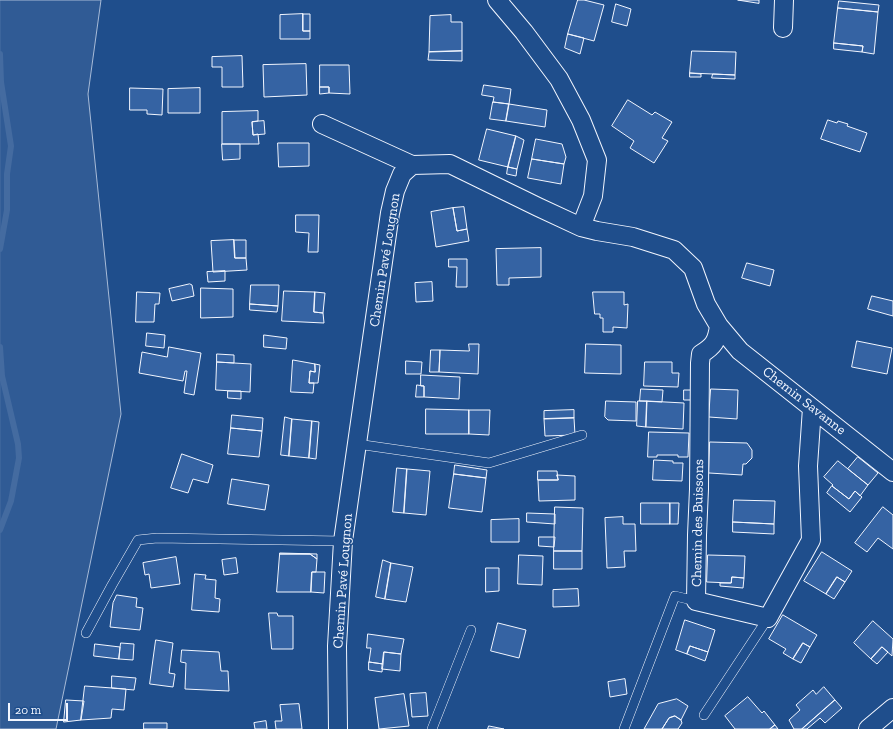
<!DOCTYPE html>
<meta charset="utf-8">
<style>
body{margin:0}
#map{position:relative;width:893px;height:729px;overflow:hidden;background:#1f4e8c;font-family:"Zilla Slab",serif}
canvas{display:block}
.scale{position:absolute;left:8px;top:703px;width:60px;height:18px;box-sizing:border-box;border:2px solid #f2f6ff;border-top:0;padding-left:5px;font-size:12px;line-height:14px;white-space:nowrap;color:#f2f6ff;-webkit-text-stroke:3px #1f4e8c;paint-order:stroke}
</style>
<div id="map">
<canvas width="893" height="729"></canvas>
<div class="scale">20 m</div>
</div>
<script>
const ctx = document.querySelector('canvas').getContext('2d');
ctx.lineJoin = 'round';
function paint(path, color) { ctx.fillStyle = color; ctx.fill(path, 'evenodd'); }
function strokePath(path, color, width, dash) { ctx.strokeStyle = color; ctx.lineWidth = width; ctx.lineCap = dash ? 'butt' : 'round'; ctx.setLineDash(dash || []); ctx.stroke(path); }
function drawText(font, color, halo, rows, align = 'center') {
  ctx.font = font + ' "Zilla Slab",serif'; ctx.lineWidth = 3; ctx.setLineDash([]); ctx.textBaseline = 'middle'; ctx.strokeStyle = halo; ctx.fillStyle = color; for (const [text, x, y, turn = 0] of rows) {
    ctx.save(); ctx.translate(x, y); ctx.rotate((+turn || 0) * Math.PI / 180); ctx.textAlign = isNaN(turn) ? turn : align; if (halo) ctx.strokeText(text, 0, 0); ctx.fillText(text, 0, 0); ctx.restore();
  }
}
const built = new Path2D(`
 M0 0H101L88 94 121 414 56 729H0Z`);
paint(built, '#305b95');
strokePath(built, '#a8bbd7', 1);
strokePath(new Path2D(`
 M0 54 1 82 11 146 7 174V210L0 249
 M0 347 2 376 18 444 19 458 11 501 0 530`), '#446ba0', 6);
const building = new Path2D(`
 M578 0H584L604 5 594 41 568 34Z
 M738 0H759V3Z
 M839 1 879 5 878 12 838 8Z
 M616 4 631 9 627 26 612 22Z
 M838 8 878 12 874 54 862 52 863 46 834 43Z
 M303 14H310V31H303Z
 M303 14V31H310V39H280V15Z
 M451 15V22H462V51L429 52 430 16Z
 M568 34 584 38 580 54 565 48Z
 M834 43 863 46 862 52 834 49Z
 M462 51V61L428 60 429 52Z
 M692 51 736 52 735 75 690 73Z
 M242 56 243 87H222V67H212V57Z
 M306 64 307 95 264 97 263 65Z
 M320 65H349L350 94 329 93V87H320Z
 M690 73 701 74V77H690Z
 M713 74 735 75V79L712 78Z
 M484 85 511 89 509 104 493 102 494 97 482 95Z
 M320 87H329V93L320 94Z
 M130 88 163 89 162 115 147 114V110H130Z
 M200 88V113H168V89Z
 M628 100 652 115 655 112 672 122 662 138 668 141 654 163 630 148 634 141 612 126Z
 M493 102 509 104 506 121 490 119Z
 M509 104 547 110 545 127 506 121Z
 M258 111V121L252 122 253 135 258 134 259 144H222V112Z
 M828 120 837 123 838 121 848 124 847 126 867 133 860 152 821 139Z
 M264 121 265 134 253 135 252 122Z
 M487 129 516 136 508 167 479 160Z
 M516 136 524 140 517 169 508 167Z
 M536 139 562 144 566 157 564 164 532 159Z
 M278 143H309V166L279 167Z
 M222 144H240V159L223 160Z
 M532 159 564 164 561 184 528 178Z
 M508 167 517 169 516 176 507 174Z
 M464 207 467 229 457 231 453 208Z
 M453 208 457 231 467 229 469 241 436 247 431 212Z
 M296 215H319L318 252H308L309 233 296 232Z
 M234 240H246V258H235Z
 M234 240 235 258H246L247 270 213 272 211 241Z
 M541 248V277L509 278V285H497L496 249Z
 M449 259H467V287H456L457 267H449Z
 M747 263 774 270 770 286 742 278Z
 M225 271V281L208 282 207 272Z
 M432 282 433 301 416 302 415 283Z
 M190 284 192 285 194 296 172 301 169 289Z
 M251 285H279L278 306 250 304Z
 M201 288 233 289V317L201 318Z
 M284 291 315 292 314 312 323 313 324 323 282 321Z
 M137 292 160 293 159 304H155L154 322H136Z
 M315 292 325 293 323 313 314 312Z
 M593 292H624V305L628 304 627 328 613 327V332H603V318H600V314H595Z
 M872 296 893 301V316L868 309Z
 M250 304 278 306 277 312 250 310Z
 M147 333 165 335 164 348 146 346Z
 M264 335 287 338 286 349 264 347Z
 M857 341 892 348 887 374 852 367Z
 M469 344H479L478 374 439 372 440 350 469 351Z
 M586 344 621 345V374L585 373Z
 M169 347 201 353 194 395 184 393 187 371H185L183 381 139 373 142 352 167 357Z
 M431 350H440L439 372H430Z
 M217 354 234 355V363L217 362Z
 M293 360 315 364V372L310 371 309 383H314L313 393 291 392Z
 M406 361 422 362 421 374H406Z
 M217 362 251 364 250 392 216 390Z
 M645 362H672V373H679L678 387 644 386Z
 M315 364 320 365 318 383H309L310 371 315 372Z
 M421 375 460 377 459 399 424 397V386H421Z
 M417 385 424 386V397H416Z
 M641 389 663 390 662 402 640 401Z
 M711 389 738 390 737 419 709 417Z
 M684 390H696L695 400H684Z
 M228 391H241V399L228 398Z
 M606 401 636 402V421L608 420 605 417Z
 M638 401H647L646 427 637 426Z
 M647 401 684 403 683 429 646 427Z
 M426 409 469 410V434H426Z
 M469 410H490L489 435 469 434Z
 M574 410V418L544 419V411Z
 M232 415 263 418 262 431 231 428Z
 M285 417 292 419 289 456 281 455Z
 M574 418 575 435 545 436 544 419Z
 M292 419 312 421 309 458 289 456Z
 M312 421 319 422 316 459 309 458Z
 M231 428 262 431 259 457 228 454Z
 M649 432 689 433 688 457H678V455H657V457H648Z
 M710 442 747 443 752 450V458L746 464H743L742 475 709 473Z
 M182 454 213 465 208 483 193 479 188 493 171 488Z
 M858 457 878 473 868 485 848 469Z
 M654 460 673 461V463H683L682 481 653 480Z
 M838 461 868 485 860 496 855 491 849 499 832 486 833 485 824 477Z
 M455 465 487 470 486 478 454 474Z
 M397 468 407 469 404 513 393 512Z
 M407 469 430 471 426 515 404 513Z
 M538 471H557L558 480H538Z
 M454 474 486 478 482 512 449 508Z
 M557 475 575 476V500L539 501 538 480H558Z
 M232 479 269 485 265 510 228 504Z
 M832 486 849 499 855 491 862 497 850 512 827 493Z
 M734 500 775 501 774 524 733 522Z
 M641 503H670V524H641Z
 M670 503H679L678 524H670Z
 M555 507 583 508 582 551H554Z
 M883 507 893 515V549L878 538 867 552 855 543Z
 M527 513 555 514V524L527 522Z
 M623 517V524H635L636 551H624L625 567 607 568 605 518Z
 M519 519V542H491V520Z
 M733 522 774 524V534L733 532Z
 M539 537H555L554 547 539 546Z
 M554 551H582V569H554Z
 M822 552 852 571 845 582 837 577 826 594 804 581Z
 M280 553 317 554V559L310 554H280Z
 M280 554H310L317 559 316 572H312L311 592H277Z
 M519 555 543 556 542 585 518 584Z
 M708 555 745 556 744 578 732 577 731 583 707 582Z
 M176 557 180 584 151 588 149 574 145 575 143 563Z
 M236 558 238 573 224 575 222 560Z
 M383 560 391 563 385 599 376 597Z
 M391 563 413 567 406 602 385 599Z
 M486 568H499V591L486 592Z
 M312 572H325L324 593 311 592Z
 M195 574 206 575 205 579 216 580 215 598 220 599 219 612 192 610Z
 M732 577 744 578 743 588 720 586V583H731Z
 M837 577 845 582 834 599 826 594Z
 M578 589 579 606 553 607V590Z
 M117 595 137 598 136 607 143 608 140 630 110 627 113 603Z
 M269 613H277L278 616H293V649H272Z
 M783 615 817 635 810 647 803 643 793 659 783 653 786 649 769 639Z
 M685 620 715 630 708 652 690 646 687 654 676 650Z
 M873 621 893 639 892 656 882 647 871 659 854 643Z
 M498 623 526 630 519 658 491 651Z
 M368 634 404 639 401 654 384 652 383 664 369 662 371 648H367Z
 M156 640 173 643 169 673 175 674 173 687 150 684Z
 M121 643 134 644 133 660 119 659Z
 M803 643 810 647 801 663 793 659Z
 M95 644 120 647 119 659 94 656Z
 M690 646 708 652 705 661 687 654Z
 M882 647 888 652 877 664 871 659Z
 M182 650 219 652 221 671H228L229 691 185 689 186 663 181 662Z
 M384 652 401 654 400 671 382 669Z
 M369 662 383 664 382 672 369 670Z
 M112 676 136 678 134 690 112 688Z
 M625 679 627 694 610 697 608 682Z
 M85 686 126 689 124 710 112 709 111 718 81 720Z
 M824 687 835 700 802 729H794L789 720 800 710 796 705 813 690 816 694Z
 M426 693 428 716 412 717 410 694Z
 M404 694 409 726 379 729 375 698Z
 M748 697 762 713 764 711 775 725 770 729H735L725 716Z
 M677 699 688 706 681 720 675 716 669 718 662 729H644L658 704Z
 M66 700 84 701 81 720 64 722Z
 M835 700 842 708 825 723 820 718 807 729H802Z
 M299 704 302 729H276L275 721H282L280 705Z
 M675 716 681 720 682 723 678 729H662L669 718Z
 M266 721 267 729H255L254 723Z
 M144 723H167V729H144Z
 M775 725 778 729H770Z
 M489 726 504 729H488Z`);
paint(building, '#3563a3');
strokePath(building, '#f2f6ff', 1);
const service = new Path2D(`
 M357 444 489 463 582 435
 M86 633 112 585 138 540 157 538 343 541
 M704 715 768 618
 M432 729 471 630
 M624 729 675 596 696 601`);
const minor = new Path2D(`
 M783 28 784 0
 M322 124 412 165
 M581 227 597 231 633 237 674 250 693 268 706 304 719 326 740 351 893 472
 M719 326C717 341 714 346 701 354L700 363 699 489 697 535 696 601 768 618 811 540 808 466 812 408
 M338 729 337 646 343 541 390 213 395 191 402 174 412 165 450 164 538 207 581 227 593 196 597 160 581 120 559 79 524 32 497 0
 M868 729 893 708`);
strokePath(service, '#f2f6ff', 10);
strokePath(minor, '#f2f6ff', 20);
strokePath(service, '#1f4e8c', 9);
strokePath(minor, '#1f4e8c', 18);
drawText('14px', '#f2f6ff', '#1f4e8c', [
 ["Chemin Pavé Lougnon",385,260,-81],
 ["Chemin Savanne",804,401,38],
 ["Chemin des Buissons",698,523,-89],
 ["Chemin Pavé Lougnon",343,581,-86]
]);
</script>
